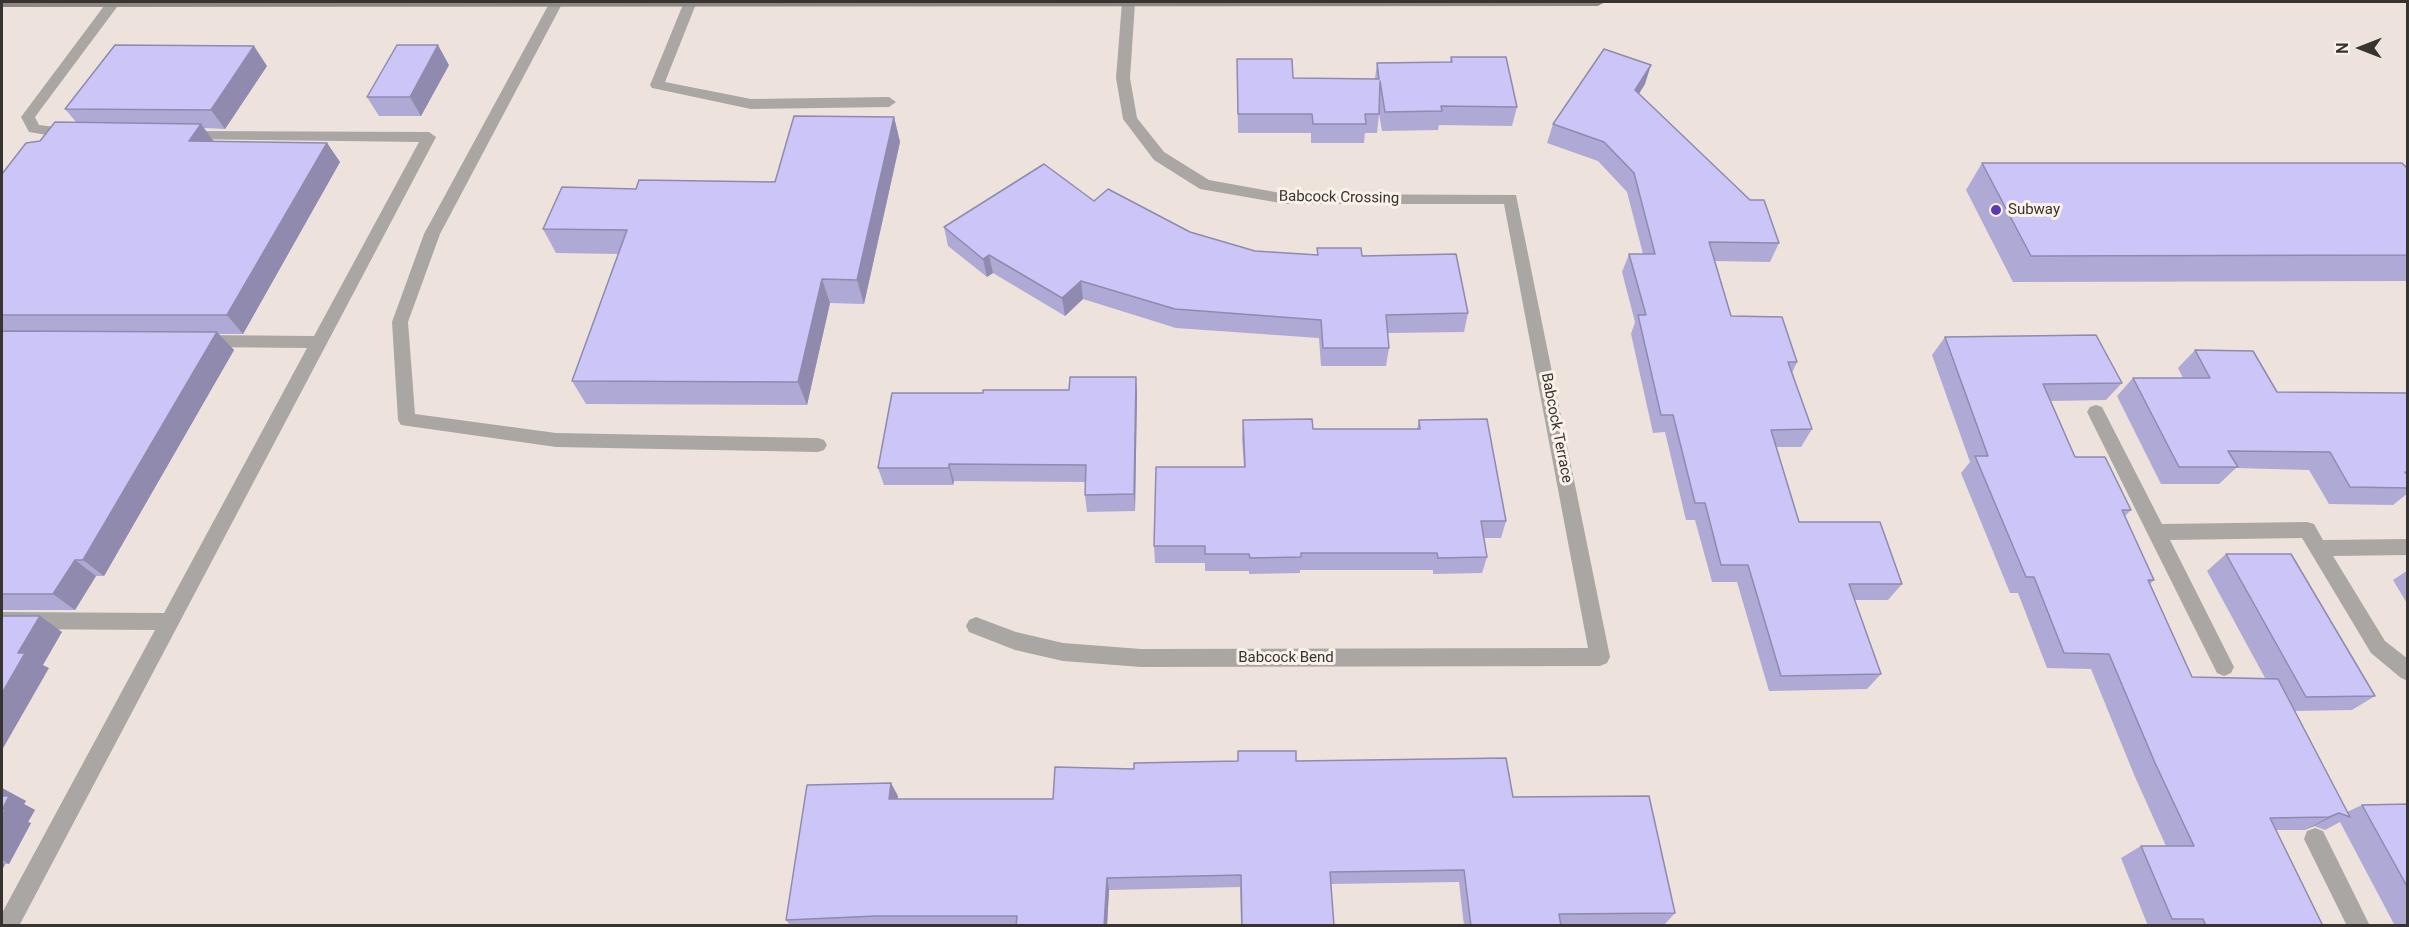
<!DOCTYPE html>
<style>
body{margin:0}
#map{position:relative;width:2409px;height:927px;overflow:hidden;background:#ede3dc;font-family:Roboto,sans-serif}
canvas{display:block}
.frame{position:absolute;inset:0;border:3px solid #373330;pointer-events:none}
.north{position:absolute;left:2331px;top:18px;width:60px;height:60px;-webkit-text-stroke:4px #faf1e9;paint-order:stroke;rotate:270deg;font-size:16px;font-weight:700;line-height:24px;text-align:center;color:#373330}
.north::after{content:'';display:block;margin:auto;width:21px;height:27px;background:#373330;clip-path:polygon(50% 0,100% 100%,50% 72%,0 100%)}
</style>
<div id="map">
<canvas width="2409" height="927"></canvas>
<div class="frame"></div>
<div class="north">N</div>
</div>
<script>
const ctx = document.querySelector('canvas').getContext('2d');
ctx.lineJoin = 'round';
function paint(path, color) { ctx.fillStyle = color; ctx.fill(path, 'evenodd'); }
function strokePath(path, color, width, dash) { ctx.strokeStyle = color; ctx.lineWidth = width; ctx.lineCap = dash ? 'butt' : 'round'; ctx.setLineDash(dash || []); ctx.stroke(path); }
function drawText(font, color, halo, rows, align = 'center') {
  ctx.font = font + ' Roboto,sans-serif'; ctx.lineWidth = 6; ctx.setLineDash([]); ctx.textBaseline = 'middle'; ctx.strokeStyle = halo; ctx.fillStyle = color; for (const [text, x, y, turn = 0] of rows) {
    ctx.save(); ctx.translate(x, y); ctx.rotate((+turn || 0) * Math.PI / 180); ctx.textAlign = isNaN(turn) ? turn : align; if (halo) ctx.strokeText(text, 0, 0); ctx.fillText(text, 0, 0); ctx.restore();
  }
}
paint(new Path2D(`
 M550 2H560L562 4 440 234 408 322 415 414 556 433 818 438 824 440 827 445 824 450 818 452 556 447 401 425 398 420 392 322 424 234Z
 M684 2H694L696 4 665 82 751 99 889 97 896 102 889 107 751 109 652 88 650 85Z
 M2096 405 2102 407 2162 524 2307 522 2314 524 2323 540 2408 539V555L2333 556 2385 641 2408 659V681L2401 678 2371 653 2302 538 2170 540 2234 667 2231 673 2224 676 2217 673 2087 412 2090 407Z
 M2315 828 2323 831 2370 926H2347L2304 839 2307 831Z`), '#aaa6a3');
paint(new Path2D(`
 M107 2 120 3 35 117 39 125 72 129 79 134 72 139 29 132 21 117Z
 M1122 2 1135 3 1130 78 1137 118 1164 152 1209 180 1286 194 1516 195 1610 657 1607 663 1600 666 1141 667 1063 661 1015 650 969 632 966 626 969 620 976 617 1016 632 1063 643 1141 649 1588 648 1504 204H1286L1200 189 1154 160 1123 119 1116 78Z
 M187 131 429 132 436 137 19 926H2V913L155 630 2 629V612L164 613 307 348 201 347 195 345 193 341 195 337 201 335 314 336 419 142 182 139 180 136Z`), '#aaa6a3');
paint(new Path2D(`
 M2 2H1605L1598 6 2 7Z`), '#8e8883');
paint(new Path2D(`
 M1451 57 1517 107 1512 126 1439 125 1438 130 1382 131 1379 114 1377 133H1365L1364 143H1311V133H1238L1237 59 1293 78 1375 79 1377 63 1450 62Z
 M449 65 421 116H379L367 97Z
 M267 66 225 129 204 128 214 142 327 143 340 162 243 334H219L234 350 104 576H96L75 610H2V174L40 141 77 123 65 109Z
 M1645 84 1639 94 1779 243 1770 262 1715 261 1731 316 1797 362 1792 373 1812 429 1801 447H1776L1799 522 1902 584 1888 600H1854L1881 674 1867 689 1769 691 1737 582H1712L1695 520H1686L1665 432 1653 433 1631 334 1635 322 1622 272 1629 254H1643L1627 192 1598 161 1547 143 1553 124Z
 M894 117 900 142 864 304 830 303 807 405 586 404 572 381 618 254 556 253 543 229 636 189 775 182Z
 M1982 163 2408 169V281L2013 282 1966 190Z
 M1094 201 1190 232 1255 251 1317 255V248L1362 256 1468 313 1464 332 1388 333 1389 348 1386 366H1321L1319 338 1176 328 1083 299 1065 316 993 273 987 277 948 246 944 227Z
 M1945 337 2122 383 2106 400 2051 401 2075 457 2131 510 2125 516 2154 580 2150 584 2192 677 2265 678 2207 571 2226 554 2375 696 2352 710 2295 711 2347 812 2362 805 2408 804V926H2395L2340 822 2325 830 2314 826 2305 830H2276L2323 926H2148L2121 858 2141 846H2166L2135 777 2091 669 2047 668 2018 593H2010L1961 473 1970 462 1932 355Z
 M2195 350 2277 392 2408 393V493L2393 505 2329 504 2309 470 2236 468 2219 484H2161L2117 396 2133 378H2183L2178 368Z
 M1136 377 1137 395 1135 511 1087 512 1085 495 1086 482 954 481 953 485H884L878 468 983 393 1069 390Z
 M1243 420 1313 429H1417L1419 420 1506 521 1501 538H1484L1487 557 1482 573 1433 574V570H1300V573L1249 574V571H1205V563H1155L1154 546 1244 467 1242 438Z
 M2408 570V605L2393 580Z
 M1238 751 1513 797 1675 913 1665 924 1464 926 1459 882 1331 884 1334 926H1241L1240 887 1109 890 1107 926H791L786 920 898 796 897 799H1053L1134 769 1238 761Z
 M2 788 26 801 24 804 35 810 28 822 31 823 9 864H5L2 870Z`), '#afa9d5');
paint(new Path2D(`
 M438 45 449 65 421 116 410 97Z
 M254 46 267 66 225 129 211 110Z
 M1651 65 1645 84 1629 109 1635 90Z
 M894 117 900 142 864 304 857 280Z
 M201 124 215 143 189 141Z
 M327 143 340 162 243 334 227 315Z
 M989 255 993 273 987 277 983 259Z
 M822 279 830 303 807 405 798 382Z
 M1081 281 1083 299 1065 316 1062 298Z
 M217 332 234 350 104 576 83 560Z
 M1136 377 1137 395 1135 511 1134 494Z
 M949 464 954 481 953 485 949 468Z
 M75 560 96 576 75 610 53 594Z
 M40 616 62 632 43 665 49 668 2 750V693L18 653Z
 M891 783 898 796 896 812 889 799Z
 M2 788 26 801 24 804 35 810 28 822 31 823 9 864 2 860Z
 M2339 813 2314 826 2305 830 2329 817Z
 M2 862 5 864 2 870Z
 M1107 878 1109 890 1107 926H1104Z`), '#8f8aae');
const building = new Path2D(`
 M115 45 254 46 211 110 65 109Z
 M397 45H438L410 97H367Z
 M1604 49 1651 65 1635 90 1750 200H1764L1779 243 1709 242 1731 316 1782 317 1797 362H1788L1812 429 1771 430 1799 522H1880L1902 584H1849L1881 674 1781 676 1748 565H1721L1705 503H1695L1673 415H1661L1638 315H1646L1629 254H1655L1634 173 1604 142 1553 124Z
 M1451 57H1506L1517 107 1441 106 1442 111 1385 112 1380 81 1379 114H1365L1366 124H1313L1312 114H1238L1237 59H1292L1293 78 1379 79 1377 63 1452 62Z
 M794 116 894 117 857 280 822 279 798 382 572 381 627 230 543 229 562 187 636 189 639 180 775 182Z
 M55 122 201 124 189 141 327 143 227 315H2V174L26 143 40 141Z
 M1982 163H2402L2408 169V255L2031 256Z
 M1044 164 1094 201 1108 189 1190 232 1255 251 1318 255 1317 248H1361L1362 256 1456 254 1468 313 1386 315 1389 348H1323L1321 320 1175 309 1081 281 1062 298 989 255 983 259 944 227Z
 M2 331 217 332 83 560H75L53 594H2Z
 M2096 335 2122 383 2043 384 2075 457H2105L2131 510H2122L2154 580H2148L2192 677 2278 679 2350 817 2339 813 2329 817 2270 818 2323 926H2206L2203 919H2172L2141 846H2194L2155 763 2109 654 2064 653 2034 577H2026L1975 456H1988L1945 337Z
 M2195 350 2253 351 2277 392 2408 393V472H2405L2408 476V488L2350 487 2330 452 2228 451 2238 467H2179L2133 378H2210Z
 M1070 377H1136L1134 494 1085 495 1086 465 949 464V468H878L892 393H983V390H1069Z
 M1312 419 1313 429H1420L1419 420 1487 419 1506 521H1481L1487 557 1438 558 1437 553H1301V557L1250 558 1249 554H1205V546H1154L1156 467H1245L1243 420Z
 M2226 554H2291L2375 696 2306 697Z
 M2 616H40L18 653H25L2 693Z
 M1238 751H1296V761L1506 758 1513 797 1649 796 1675 913 1559 914 1561 926H1471L1464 870 1330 872 1334 926H1242L1241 875 1107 878 1104 926H1016L1017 916H876L786 920 807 785 891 783 889 799H1053L1055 767 1134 769V763L1238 761Z
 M2 796H9L2 810H5L2 817Z
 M2408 804V888L2362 805Z`);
paint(building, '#ccc5f8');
strokePath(building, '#8f8aae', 1.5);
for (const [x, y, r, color] of [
 [1996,210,6,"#5d39b1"]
]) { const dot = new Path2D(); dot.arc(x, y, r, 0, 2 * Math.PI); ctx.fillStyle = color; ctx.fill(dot); strokePath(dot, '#faf1e9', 2); }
drawText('15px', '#373330', '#faf1e9', [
 ["Babcock Crossing",1339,198,1],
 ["Babcock Terrace",1556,428,79],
 ["Babcock Bend",1286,658]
]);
drawText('15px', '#373330', '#faf1e9', [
 ["Subway",2008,210]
], 'left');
</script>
